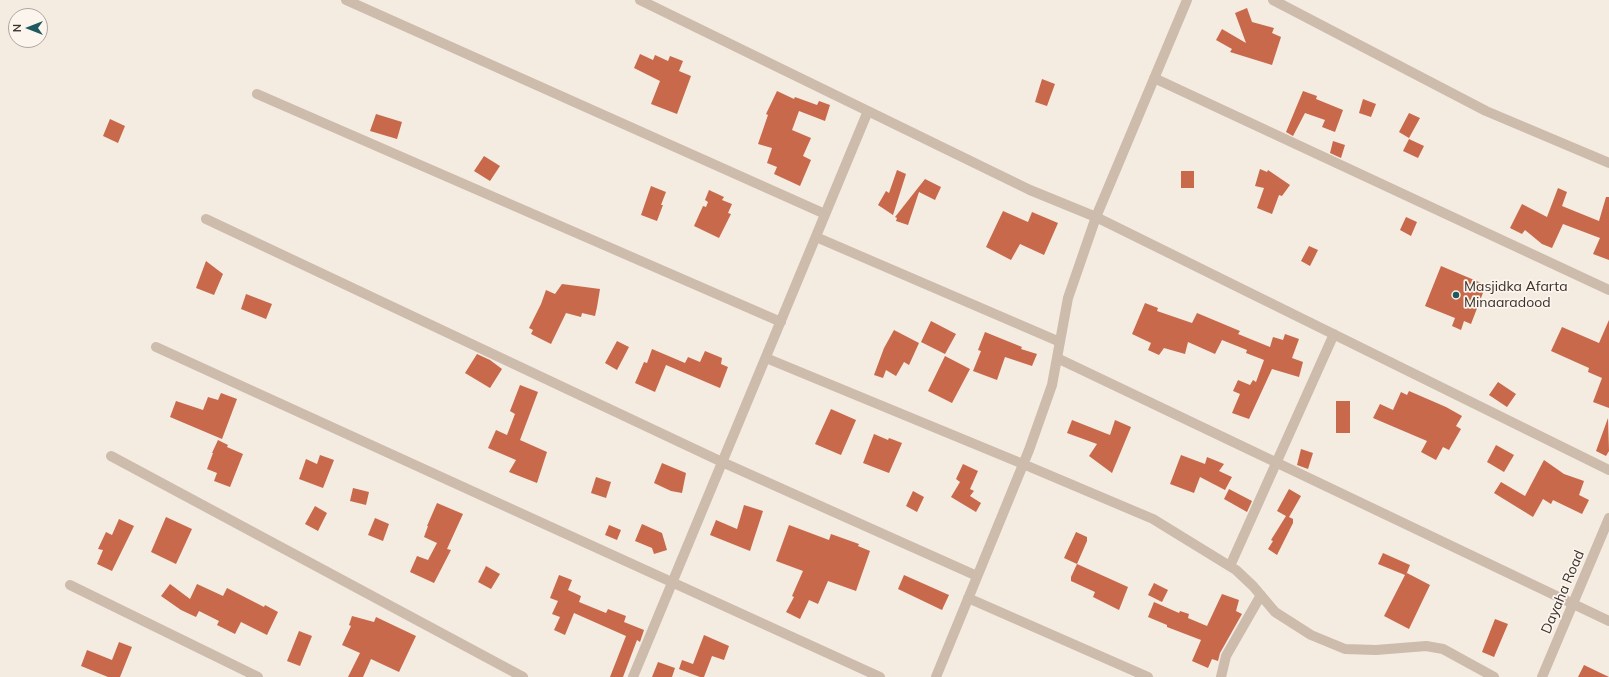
<!DOCTYPE html>
<style>
body{margin:0}
#map{position:relative;width:1609px;height:677px;overflow:hidden;background:#f4ebe1;font-family:Mulish,sans-serif}
canvas{display:block}
.north{position:absolute;left:8px;top:8px;width:40px;height:40px;box-sizing:border-box;background:#fbf5ee;border:1px solid #aea6a0;border-radius:50%;rotate:270deg;font-size:11px;font-weight:700;line-height:16px;text-align:center;color:#3b302b}
.north::after{content:'';display:block;margin:auto;width:14px;height:18px;background:#1f5a5e;clip-path:polygon(50% 0,100% 100%,50% 72%,0 100%)}
</style>
<div id="map">
<canvas width="1609" height="677"></canvas>
<div class="north">N</div>
</div>
<script>
const ctx = document.querySelector('canvas').getContext('2d');
ctx.lineJoin = 'round';
function paint(path, color) { ctx.fillStyle = color; ctx.fill(path, 'evenodd'); }
function strokePath(path, color, width, dash) { ctx.strokeStyle = color; ctx.lineWidth = width; ctx.lineCap = dash ? 'butt' : 'round'; ctx.setLineDash(dash || []); ctx.stroke(path); }
function drawText(font, color, halo, rows, align = 'center') {
  ctx.font = font + ' Mulish,sans-serif'; ctx.lineWidth = 3.5; ctx.setLineDash([]); ctx.textBaseline = 'middle'; ctx.strokeStyle = halo; ctx.fillStyle = color; for (const [text, x, y, turn = 0] of rows) {
    ctx.save(); ctx.translate(x, y); ctx.rotate((+turn || 0) * Math.PI / 180); ctx.textAlign = isNaN(turn) ? turn : align; if (halo) ctx.strokeText(text, 0, 0); ctx.fillText(text, 0, 0); ctx.restore();
  }
}
paint(new Path2D(`
 M1247 8 1252 22 1274 28 1272 33 1281 37 1272 65 1230 52 1232 49 1216 40 1222 29 1246 43 1235 13Z
 M640 54 653 60 655 55 668 61 670 56 683 61 679 71 691 76 677 114 651 104 660 81 634 68Z
 M1042 79 1055 84 1047 106 1035 102Z
 M777 91 794 99 795 97 817 105 819 101 830 105 825 121 799 111 792 130 811 138 803 156 811 160 800 186 774 174 777 167 767 163 772 148 758 144 768 115 766 114Z
 M1303 91 1317 96 1316 99 1343 110 1335 132 1322 127 1325 120 1305 113 1293 136 1286 132Z
 M1363 99 1376 104 1371 117 1359 113Z
 M1409 113 1420 118 1409 138 1399 132Z
 M376 114 402 122 397 139 370 131Z
 M110 119 125 126 118 143 103 136Z
 M1409 139 1424 146 1418 158 1403 151Z
 M1333 141 1345 145 1341 158 1330 153Z
 M484 156 500 166 490 181 474 171Z
 M1260 169 1267 172 1268 170 1290 185 1282 196 1279 195 1272 214 1257 208 1264 188 1255 186Z
 M897 170 906 174 893 215 878 205 886 191 889 193Z
 M1181 171H1194V188H1181Z
 M925 179 941 187 935 200 919 192 908 225 896 221 897 218 895 217Z
 M651 186 666 192 661 205H663L657 221 641 215Z
 M1558 188 1567 192 1562 206 1599 221 1606 197H1609V260L1593 254 1600 238 1563 224 1552 248 1542 244 1525 230 1522 234 1510 228 1522 204 1547 217Z
 M709 190 724 197 722 200 732 204 728 213 731 214 719 238 694 226 703 206 706 207 708 202 705 200Z
 M1003 211 1028 222 1032 212 1058 223 1044 255 1020 244 1011 260 986 247Z
 M1406 217 1417 222 1411 236 1400 230Z
 M1309 246 1318 250 1310 266 1301 261Z
 M206 261 223 274 214 295 196 288Z
 M1441 266 1486 285 1471 324 1464 321 1461 330 1452 326 1455 318 1425 306Z
 M562 284 600 289 597 307 595 316 582 313 581 317 566 313 551 344 531 334 533 330 529 328 541 304 546 290 555 294Z
 M246 294 272 304 266 319 241 309Z
 M1145 303 1158 308 1157 311 1192 323 1197 313 1240 331 1238 334 1270 347 1273 337 1283 340 1285 334 1299 339 1292 358 1303 362 1299 377 1272 369 1249 419 1232 413 1240 394 1233 391 1238 380 1250 385 1253 380 1256 382 1264 360 1246 353 1247 350 1222 340 1215 354 1188 342 1185 354 1164 348 1159 355 1148 350 1151 343 1132 334Z
 M1609 320V408L1593 402 1602 378 1588 372 1589 368 1551 351 1562 327 1599 343Z
 M931 321 956 334 945 354 921 342Z
 M894 330 919 343 909 365 904 362 896 376 886 370 883 378 874 375 884 348Z
 M985 332 1022 347 1021 349 1037 354 1032 366 1005 357 997 380 973 371 981 351 978 350Z
 M617 341 629 347 617 370 605 363Z
 M652 349 685 363 688 357 700 362 705 351 722 358 721 364 728 367 720 388 666 365 655 392 635 383 644 362 647 363Z
 M477 354 490 360 502 369 490 388 465 373Z
 M945 356 970 369 952 403 928 391Z
 M1498 382 1516 394 1507 407 1489 395Z
 M520 385 538 392 520 440 547 452 537 483 509 472 516 460 488 448 496 430 507 435 515 414 510 411Z
 M1409 391 1446 407 1462 416 1456 426 1461 429 1449 450 1443 447 1436 460 1421 452 1427 441 1373 418 1380 404 1393 410 1401 392 1407 395Z
 M221 393 237 399 222 439 170 417 176 401 203 410 208 397 218 400Z
 M1336 401H1350V433H1336Z
 M831 409 856 420 841 455 815 444Z
 M1608 418 1609 451 1606 456 1596 451Z
 M1072 420 1110 435 1115 420 1131 427 1112 473 1089 456 1097 444 1067 433Z
 M874 434 888 440 889 438 902 443 889 473 863 463Z
 M218 440 228 445 227 447 243 454 230 487 214 481 217 473 207 469 213 453H212Z
 M1496 445 1514 455 1504 472 1487 462Z
 M1301 449 1313 453 1308 469 1297 465Z
 M320 455 334 460 323 488 299 479 306 459 317 464Z
 M1181 455 1205 464 1207 457 1224 464 1219 471 1232 477 1225 490 1200 477 1194 493 1170 484Z
 M1544 460 1564 474 1584 481 1579 495 1589 500 1582 514 1553 500 1551 504 1543 499 1533 517 1494 493 1501 482 1525 496Z
 M662 463 686 473 682 493 671 491 654 483Z
 M963 464 978 471 970 489 974 491 970 496 981 503 976 512 951 497 960 482 956 479Z
 M596 477 611 482 606 498 591 493Z
 M353 488 369 492 366 505 350 501Z
 M1229 489 1252 501 1247 512 1224 499Z
 M1289 489 1301 496 1289 517 1293 519V523L1277 555 1268 549 1273 541 1271 540 1286 516 1277 511Z
 M913 491 924 497 917 512 906 506Z
 M437 503 463 514 447 549 451 550 434 583 410 572 417 556 428 560 437 543 424 537 428 526H427Z
 M744 505 763 511 750 551 710 535 716 520 737 529Z
 M315 506 327 513 318 531 305 524Z
 M166 517 192 529 176 564 151 552Z
 M375 518 389 524 383 541 368 535Z
 M119 519 134 526 112 571 97 564 103 550 98 549 106 532 112 535Z
 M642 524 662 533 667 550 654 554 652 548 635 541Z
 M609 525 621 530 617 540 605 535Z
 M789 525 829 540 831 534 859 544 858 546 870 551 856 591 828 581 818 604 809 600 800 619 786 612 794 597 792 596 803 571 776 561Z
 M1076 532 1087 537V541L1077 564 1064 558Z
 M1383 553 1410 565 1406 575 1407 573 1430 585 1409 629 1384 616 1405 575 1378 564Z
 M1077 564 1128 587 1119 610 1093 597 1095 592 1071 581V577Z
 M486 566 500 574 491 589 478 582Z
 M559 575 572 580 568 590 581 596 579 602 606 613 608 609 626 616 624 622 644 630 640 642 637 640 623 677H610L626 636 574 613 565 635 554 630 560 617 552 614 558 601 550 598Z
 M904 575 949 595 942 610 898 589Z
 M1154 583 1168 590 1162 602 1148 595Z
 M170 584 190 599 197 584 223 596 227 588 264 607 265 605 278 612 267 635 241 622 235 634 217 625 219 621 199 611 196 617 181 610 161 596Z
 M1222 594 1239 600 1236 611 1242 614 1220 653 1218 661 1212 659 1208 668 1192 661 1201 640 1167 627V625L1148 617 1154 602 1179 613 1180 611 1189 614 1188 618 1207 626Z
 M352 616 374 622 376 617 416 636 399 672 371 659 363 677H348L360 653 342 645 351 626 349 625Z
 M1495 619 1508 624 1494 657 1482 652Z
 M299 631 312 636 300 666 287 661Z
 M704 635 729 646 724 660 712 656 704 677H700L679 669 682 660 693 664Z
 M119 642 132 647 120 677H108L81 666 87 650 112 660Z
 M658 662 675 668 672 677H652Z
 M1584 665 1609 677H1578Z`), '#c8694b');
strokePath(new Path2D(`
 M346 0 825 214
 M640 0 1030 190 1096 217 1609 470
 M1273 0 1486 111 1609 163
 M1154 78 1609 290
 M257 94 781 322
 M206 219 722 462 977 576
 M816 237 1060 342
 M156 347 880 677
 M766 358 1023 464 1153 519 1236 570 1253 586 1275 612 1311 635 1345 649 1376 650 1426 646 1443 649 1494 677
 M1057 358 1609 621
 M111 456 523 677
 M1230 566 1334 334
 M70 585 258 677
 M968 598 1148 677
 M633 677 868 111
 M936 677 1029 450 1052 385 1068 298 1096 217 1187 0
 M1221 677 1226 656 1261 595
 M1542 677 1609 518`), '#cdbbac', 10);
for (const [x, y, r, color] of [
 [1456,295,4,"#1f5a5e"]
]) { const dot = new Path2D(); dot.arc(x, y, r, 0, 2 * Math.PI); ctx.fillStyle = color; ctx.fill(dot); strokePath(dot, '#fbf5ee', 1.5); }
drawText('14px', '#3b302b', '#fbf5ee', [
 ["Masjidka Afarta",1464,287],
 ["Minaaradood",1464,303]
], 'left');
drawText('14px', '#3b302b', '#fbf5ee', [
 ["Dayaha Road",1563,592,-67]
]);
</script>
